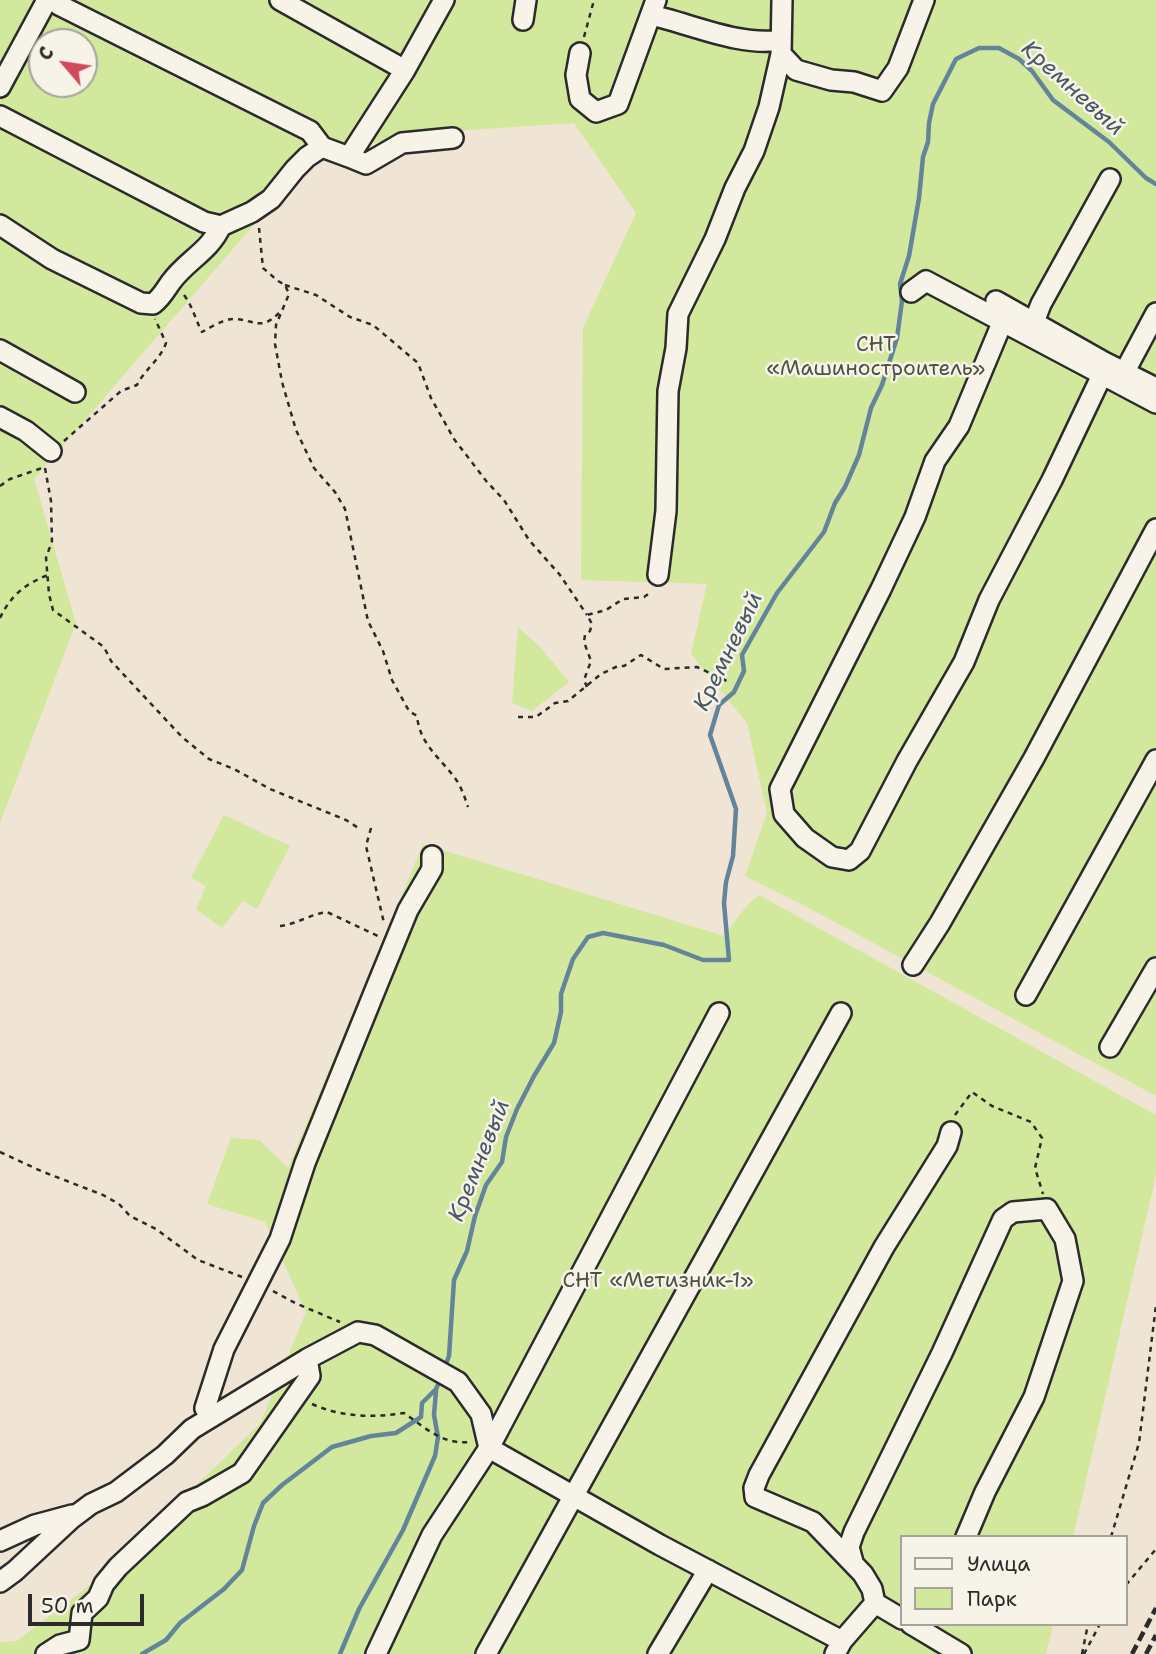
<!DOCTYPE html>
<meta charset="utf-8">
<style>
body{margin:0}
#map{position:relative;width:1156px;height:1654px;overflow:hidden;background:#f0e4d4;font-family:"Shantell Sans",sans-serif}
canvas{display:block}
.legend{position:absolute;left:900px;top:1535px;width:228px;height:91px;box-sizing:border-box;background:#f7f3e8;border:2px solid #a5a39c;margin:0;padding:9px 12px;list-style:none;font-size:21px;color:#2b2b2b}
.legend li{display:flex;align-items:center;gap:14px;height:35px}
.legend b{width:35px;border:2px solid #a5a39c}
.north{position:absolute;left:28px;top:28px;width:70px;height:70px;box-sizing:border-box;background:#f7f3e8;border:2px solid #a5a39c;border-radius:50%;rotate:299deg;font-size:19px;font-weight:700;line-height:28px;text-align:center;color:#2b2b2b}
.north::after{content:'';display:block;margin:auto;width:24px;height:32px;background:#d1495b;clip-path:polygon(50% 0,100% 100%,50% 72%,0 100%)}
.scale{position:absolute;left:28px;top:1594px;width:116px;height:32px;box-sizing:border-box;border:4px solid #2b2b2b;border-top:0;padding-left:9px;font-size:21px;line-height:24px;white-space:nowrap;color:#2b2b2b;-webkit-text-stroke:5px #f7f3e8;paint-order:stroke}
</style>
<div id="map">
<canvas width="1156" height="1654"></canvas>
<ul class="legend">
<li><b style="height:9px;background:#f7f3e8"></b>Улица</li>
<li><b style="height:19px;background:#d1e89d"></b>Парк</li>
</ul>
<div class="north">С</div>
<div class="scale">50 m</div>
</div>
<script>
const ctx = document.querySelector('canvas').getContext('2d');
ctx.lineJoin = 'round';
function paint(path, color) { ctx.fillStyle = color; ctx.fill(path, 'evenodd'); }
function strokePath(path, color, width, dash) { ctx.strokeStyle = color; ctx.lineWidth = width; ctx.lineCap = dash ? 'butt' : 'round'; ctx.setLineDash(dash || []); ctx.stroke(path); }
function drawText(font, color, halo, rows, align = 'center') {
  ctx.font = font + ' "Shantell Sans",sans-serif'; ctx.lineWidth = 5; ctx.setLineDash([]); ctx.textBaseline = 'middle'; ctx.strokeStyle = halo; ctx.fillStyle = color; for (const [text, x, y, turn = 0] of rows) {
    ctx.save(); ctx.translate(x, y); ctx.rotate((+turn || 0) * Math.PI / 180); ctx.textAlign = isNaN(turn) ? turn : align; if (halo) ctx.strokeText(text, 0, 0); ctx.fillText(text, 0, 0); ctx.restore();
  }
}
paint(new Path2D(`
 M0 0H1156V1096L809 908 745 876 767 813 747 723 691 654 707 584 581 580 583 328 636 213 574 123 453 131 401 138 315 154 34 479 76 623 0 823ZM42 42H84V84H42Z
 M518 627 541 648 569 682 532 711 512 703Z
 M224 815 290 846 257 909 243 901 222 928 196 909 206 886 191 878Z
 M423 844 724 936 748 904 759 895 1156 1115V1175L1073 1537H902V1624H1053L1046 1654H0V1642L17 1641 98 1579 260 1424 306 1312 265 1222 207 1204 231 1138 259 1140 288 1168Z`), '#d1e89d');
strokePath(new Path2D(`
 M444 1369 449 1356 454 1280 467 1251 475 1216 486 1185 502 1162 506 1137 517 1109 534 1076 554 1043 561 1012V994L573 959 588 937 603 933 664 945 703 960H729L724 903 726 882 733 856 736 809 710 735 719 705 734 692 744 671 742 655 777 593 824 532 835 503 845 487 859 455 871 408 882 385 897 338 902 301 900 284 909 256 919 198 923 157 928 142 929 123 933 104 956 59 979 48H999L1019 59 1032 71 1053 100 1109 142 1146 178 1156 184
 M142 1654 166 1640 180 1623 224 1589 242 1570 254 1526 263 1503 282 1485 332 1447 371 1436 396 1433 421 1417 422 1403 436 1389 441 1378
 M340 1654 359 1609 403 1530 435 1456 438 1437 434 1415 436 1391`), '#64849c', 4.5);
const minor = new Path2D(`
 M53 0 59 5 310 131 322 147 349 157 405 70
 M280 0 405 70 444 0
 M651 15C691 24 741 47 781 40
 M523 20 526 0
 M580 53 576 75 580 99 596 112 618 104 656 0
 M781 54 796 70 831 80 854 82 882 91 898 68 924 0
 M0 87 47 0
 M0 116 204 222 221 226 252 212 271 199 295 169 307 157 322 147
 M349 157 366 164 402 143 453 138
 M1110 179 1041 304 1034 322 1002 323 959 426 935 461 915 517 881 589 780 789 784 814 805 838 832 857 849 860 860 851 907 761 964 662 989 600 1052 480 1102 375 1125 371 1156 313
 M0 225 52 259 141 303 153 304C162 297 165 290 171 282 186 261 210 251 221 226
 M911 292 926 281 1156 403
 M996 301 1104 362 1156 388
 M0 350 75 392
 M0 417 26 431 51 451
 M658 575 666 511 668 391 676 348 678 314 715 239 735 188 754 151 769 107 781 54 782 0
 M913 965 940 923 1034 758 1156 529
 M1026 995 1156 760
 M1110 1047 1156 968
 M213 1415 205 1408 224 1349 280 1239 305 1163 378 983 408 910 432 869V856
 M0 1541 35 1525 72 1515
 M853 1562 849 1547 854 1532 942 1353 1003 1219 1013 1212 1047 1209 1065 1239 1073 1281 1034 1397 985 1492 966 1537
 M0 1582 15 1571 71 1519 91 1504 116 1492 165 1455 192 1429 307 1359 358 1332 375 1335 458 1382 481 1414 489 1448 660 1545 842 1641
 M875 1603 872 1589 863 1574 813 1522 755 1497 754 1488 759 1475 884 1247 947 1146 951 1132
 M911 1624 961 1654
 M46 1654 60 1645 79 1640 82 1613 98 1598 104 1584 118 1567 187 1502 202 1496 242 1473 310 1376 307 1359
 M376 1654 432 1535 489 1448 719 1013
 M486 1654 841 1013
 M658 1654 708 1570
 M835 1654 842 1641 875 1603 902 1619`);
strokePath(minor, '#2b2b2b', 24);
strokePath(new Path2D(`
 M584 37 594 0
 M259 228 263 268 278 281 285 285 289 294 276 325 275 344 282 382 296 430 314 468 335 492 345 509 368 621 383 651 392 680 409 711 417 716C420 746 442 759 457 781 462 789 465 798 468 807
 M285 285 316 295 350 317 373 325 418 363 431 398 454 439 487 482 504 500 529 540 560 575 587 615
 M184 295C193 307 195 319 202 332 211 327 222 320 233 319 254 319 260 332 279 313
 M64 441 121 391 137 385C145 369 160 360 166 343L155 319
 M45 468 51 501 52 541 46 558 49 594 53 610 104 647 111 661 182 737 209 759 234 769 270 789 346 820 360 829
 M0 486 10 479 45 467
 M0 618C11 595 25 584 48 575
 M587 687 584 680 591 661 584 642 585 635 590 631 592 624 587 615 606 610 623 599 644 597 651 592
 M518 717H536L555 703 568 701 601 674 618 666H624L641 655 664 669 697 667 729 682
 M371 828 366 846 384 923
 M280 926C297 924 311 914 327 912L378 936
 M955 1115 972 1092 992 1106 1031 1122 1042 1138 1035 1168 1043 1194
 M0 1152 41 1171 103 1195 119 1204 130 1216 156 1229 198 1260 242 1277
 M273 1291 295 1303 340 1322
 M312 1404C341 1417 372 1418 404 1413 424 1427 443 1445 469 1442
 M1111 1537 1139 1443 1156 1305
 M1126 1585 1156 1549
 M1082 1654 1088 1624
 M1084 1654 1100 1624`), '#2b2b2b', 2.5, [5, 5]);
strokePath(minor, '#f7f3e8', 19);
strokePath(new Path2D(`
 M1132 1654 1156 1608
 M1146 1654 1156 1635`), '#2b2b2b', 4.5, [10, 5]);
drawText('21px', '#4c5142', '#f7f3e8', [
 ["СНТ",876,346],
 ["«Машиностроитель»",876,370],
 ["СНТ «Метизник-1»",658,1282]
]);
drawText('italic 23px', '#485864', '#f7f3e8', [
 ["Кремневый",1072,89,42],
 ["Кремневый",729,652,-64],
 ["Кремневый",480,1161,-68]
]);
</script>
